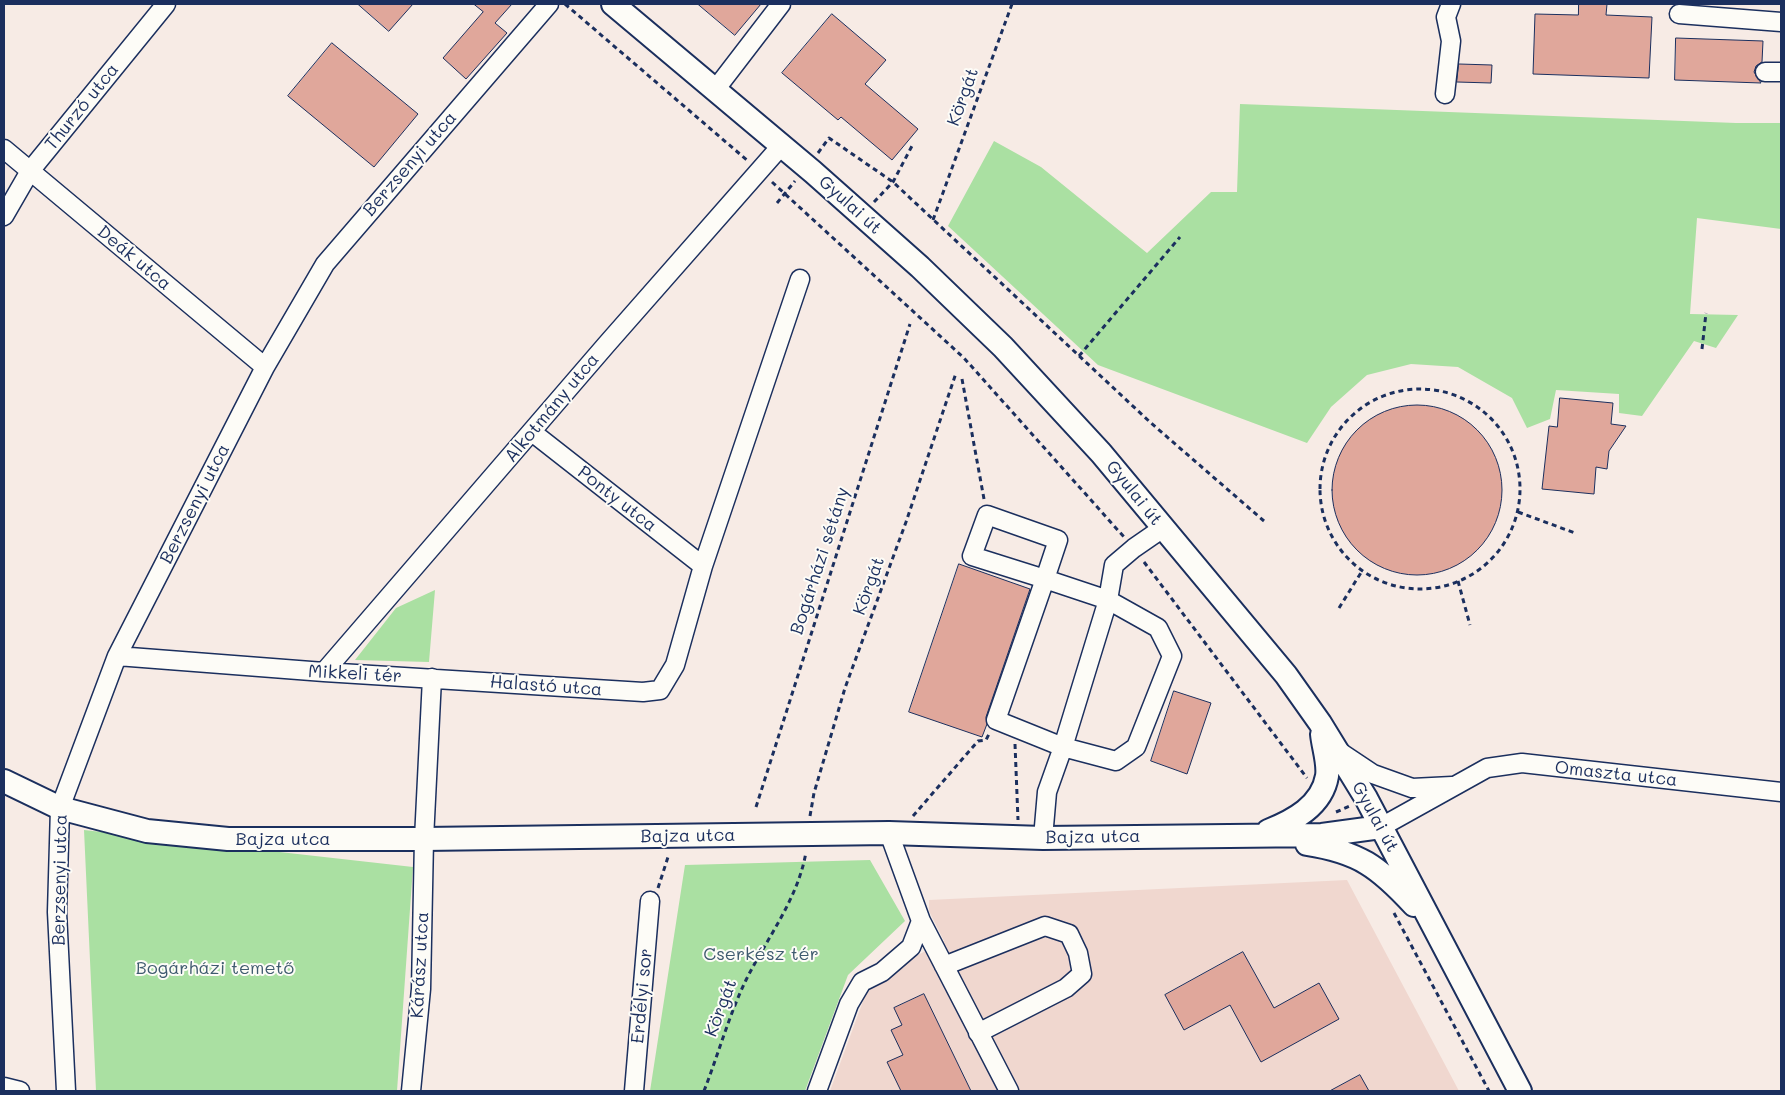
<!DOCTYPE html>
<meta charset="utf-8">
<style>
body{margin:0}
#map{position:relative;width:1785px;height:1095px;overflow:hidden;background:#f7ebe5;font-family:Mali,sans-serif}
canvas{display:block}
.frame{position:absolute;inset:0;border:5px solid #1b2f5e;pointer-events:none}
</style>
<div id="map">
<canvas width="1785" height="1095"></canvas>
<div class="frame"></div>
</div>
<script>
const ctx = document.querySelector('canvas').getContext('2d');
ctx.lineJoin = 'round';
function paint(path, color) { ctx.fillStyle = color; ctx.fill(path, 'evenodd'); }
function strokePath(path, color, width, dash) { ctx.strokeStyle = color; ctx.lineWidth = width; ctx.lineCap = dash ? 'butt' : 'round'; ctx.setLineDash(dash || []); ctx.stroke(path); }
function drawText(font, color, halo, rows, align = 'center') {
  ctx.font = font + ' Mali,sans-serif'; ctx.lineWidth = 4; ctx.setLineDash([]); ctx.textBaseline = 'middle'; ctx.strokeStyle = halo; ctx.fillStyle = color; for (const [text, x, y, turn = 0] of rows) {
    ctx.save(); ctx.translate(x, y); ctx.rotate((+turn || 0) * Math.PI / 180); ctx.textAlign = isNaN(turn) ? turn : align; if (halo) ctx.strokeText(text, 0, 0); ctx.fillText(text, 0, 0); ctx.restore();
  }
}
paint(new Path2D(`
 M1347 880 1459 1091H830L866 993 918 955 944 941 929 911V900Z`), '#f0d7cf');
paint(new Path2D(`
 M1240 104 1736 123H1781V229L1697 218 1690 314 1738 315 1716 348 1694 341 1642 416 1619 413V394L1556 390 1550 419 1527 428 1512 398 1458 367 1411 364 1367 375 1331 407 1307 443 1098 365 948 226 994 141 1041 167 1147 253 1211 192H1237Z
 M435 590 429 662 355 660 396 608Z
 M84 830 413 867 397 1091H96Z
 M870 860 905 921 848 975 805 1091H650L685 865Z`), '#aae0a2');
const building = new Path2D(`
 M358 4H413L389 31Z
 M474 4H512L495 23 507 33 466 79 443 58 483 12Z
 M698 4H761L735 35Z
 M1579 4H1607L1606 15 1652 17 1649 78 1533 74 1535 14 1578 15Z
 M832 14 886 60 865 84 918 129 892 160 841 117 838 120 782 73Z
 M1676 38 1763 41 1762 62 1756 66 1754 72 1761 83 1675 80Z
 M332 43 418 114 374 167 288 96Z
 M1459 64 1492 65 1491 83 1457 82Z
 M1560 398 1613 403 1611 424 1626 426 1609 451 1607 469 1596 467 1594 494 1542 489 1549 426 1557 427Z
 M1332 490a85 85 0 1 1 170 0a85 85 0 1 1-170 0Z
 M959 564 1030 589 986 717 987 724 982 737 909 712Z
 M1174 691 1211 703 1187 774 1151 761Z
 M1243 952 1274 1008 1319 983 1339 1019 1261 1062 1230 1005 1184 1030 1165 995Z
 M924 994 971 1091H901L887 1062 903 1055 891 1030 902 1025 894 1008Z
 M1360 1075 1369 1091H1330Z`);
paint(building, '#e0a79b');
strokePath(building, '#1b2f5e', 1);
const minor = new Path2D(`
 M1679 14 1781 22
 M1765 72H1781
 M715 90 781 4
 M1445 94 1451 41 1446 17 1451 4
 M4 149 265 367
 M4 216 30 171 166 4
 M532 432 703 566
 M987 515 1058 540 1045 579 972 556Z
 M1045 579 1108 600 1158 628 1172 656 1136 747 1116 761 1063 747 996 720Z
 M117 656 324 672 643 692 660 690 675 665 703 566 800 279
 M324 672 606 345 781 146
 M1340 752 1373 774 1412 788 1452 786
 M1381 827 1487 768 1522 763 1781 792
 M889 833 921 921 1009 1091
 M1043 838 1047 792 1063 747 1108 600 1114 565 1134 548 1163 528
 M944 966 1045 926 1069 934 1078 953 1082 974 1066 988 978 1033
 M4 1087 20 1091
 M66 1091 57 912 60 808 117 656 265 367 325 264 549 4
 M411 1091 421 989 424 839 432 678
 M634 1091 650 901
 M817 1091 849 1004 862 982 882 972 911 947 921 921`);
const major = new Path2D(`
 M613 4 813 172 920 267 1003 347 1101 453 1286 675 1320 723 1366 798 1520 1091
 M4 781 60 808 147 831 228 839H424L889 833 1043 838 1322 835 1381 827
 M1268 831C1293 821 1322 806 1327 776 1329 763 1323 746 1322 734
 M1307 844C1359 852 1379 867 1414 905`);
strokePath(minor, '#1b2f5e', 21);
strokePath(major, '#1b2f5e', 26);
strokePath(new Path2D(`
 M565 4 748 161
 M818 153 829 138 893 182 1151 423 1264 521
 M772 182 964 358 1124 537
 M874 202 893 182 913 144
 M777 203 795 181
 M933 220 1012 4
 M1702 349 1706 313
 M1079 356 1180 237
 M962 379 984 499
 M1320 489a100 100 0 1 1 200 0a100 100 0 1 1-200 0Z
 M1518 512 1575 533
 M1144 562 1307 778
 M1458 581 1470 625
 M1339 608 1362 571
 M1015 744 1018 820
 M756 807 910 324
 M1336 812 1350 806
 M810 816 814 793 845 688 906 522 956 373
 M913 816 978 741 986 740 989 734
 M658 888 669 854
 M1394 913 1489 1091
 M704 1091C718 1055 729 1015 746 980 767 938 798 899 806 852`), '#1b2f5e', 3, [5, 4]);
strokePath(minor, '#fdfcf7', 18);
strokePath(major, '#fdfcf7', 22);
drawText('18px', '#1b2f5e', '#fdfcf7', [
 ["Körgát",963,97,-70],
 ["Thurzó utca",82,107,-51],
 ["Berzsenyi utca",410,164,-49],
 ["Gyulai út",850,205,42],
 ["Deák utca",134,258,40],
 ["Alkotmány utca",552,408,-50],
 ["Gyulai út",1134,493,51],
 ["Ponty utca",617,499,38],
 ["Berzsenyi utca",195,504,-63],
 ["Bogárházi sétány",820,561,-72],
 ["Körgát",869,586,-70],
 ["Mikkeli tér",355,674,3],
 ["Halastó utca",546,686,4],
 ["Omaszta utca",1616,774,6],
 ["Gyulai út",1375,817,61],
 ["Bajza utca",688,836,-1],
 ["Bajza utca",1093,837,-1],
 ["Bajza utca",283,839],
 ["Berzsenyi utca",60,880,-89],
 ["Kárász utca",420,965,-87],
 ["Erdélyi sor",642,996,-85],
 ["Körgát",721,1008,-69]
]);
drawText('18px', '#3f5b6f', '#fdfcf7', [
 ["Cserkész tér",761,954],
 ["Bogárházi temető",215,968]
]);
</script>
